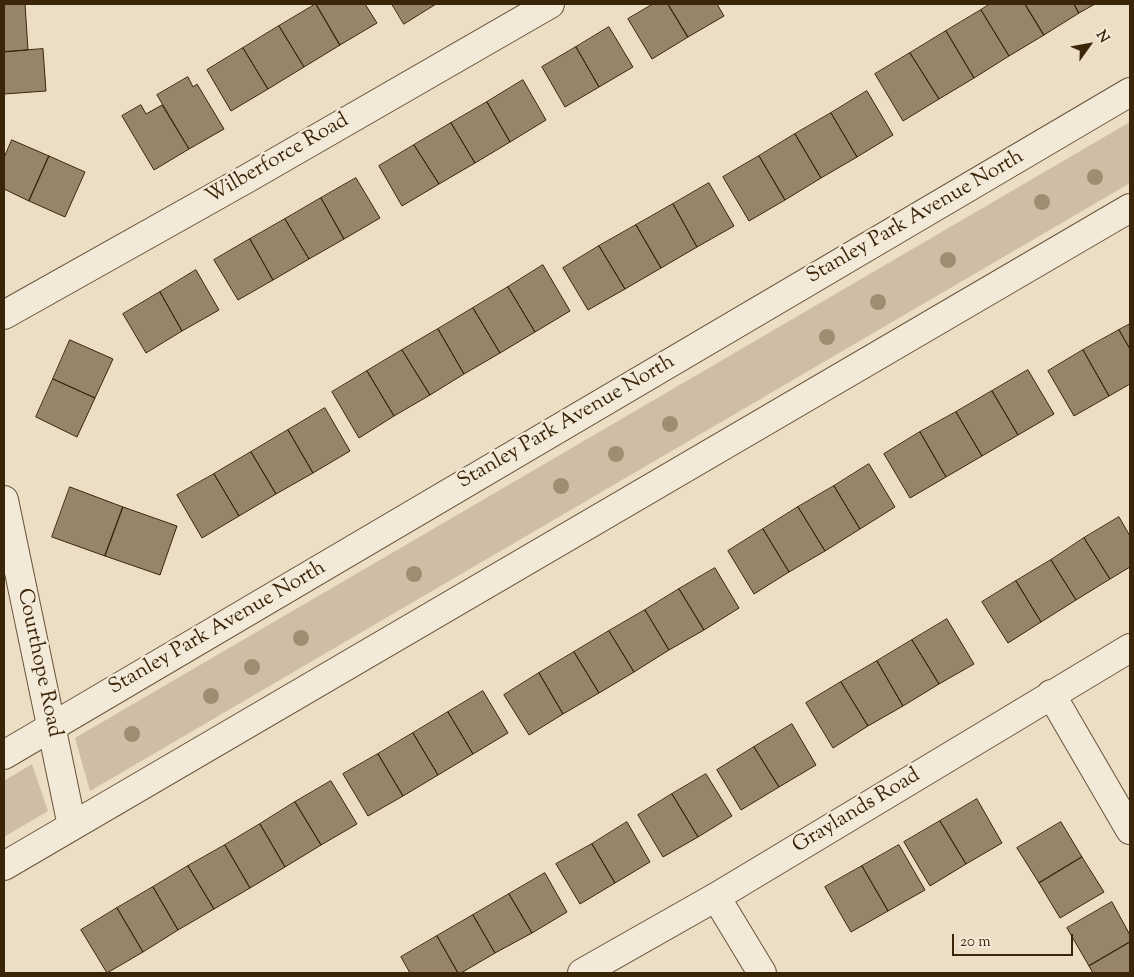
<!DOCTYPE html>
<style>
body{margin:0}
#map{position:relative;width:1134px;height:977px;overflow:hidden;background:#ecddc5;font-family:"Sorts Mill Goudy",serif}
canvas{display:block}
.frame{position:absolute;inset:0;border:5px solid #3b2508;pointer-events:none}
.north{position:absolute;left:1064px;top:20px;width:50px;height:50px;-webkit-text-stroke:4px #f3e9d9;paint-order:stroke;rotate:58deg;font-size:14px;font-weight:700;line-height:20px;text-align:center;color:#3b2508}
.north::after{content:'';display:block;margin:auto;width:18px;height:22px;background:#3b2508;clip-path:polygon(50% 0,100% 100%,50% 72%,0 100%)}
.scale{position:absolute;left:952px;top:934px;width:121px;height:22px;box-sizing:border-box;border:2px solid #3b2508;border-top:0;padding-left:6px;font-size:15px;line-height:18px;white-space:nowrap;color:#3b2508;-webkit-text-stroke:4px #f3e9d9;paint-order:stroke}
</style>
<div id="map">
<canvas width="1134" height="977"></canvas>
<div class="frame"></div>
<div class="north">N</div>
<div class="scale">20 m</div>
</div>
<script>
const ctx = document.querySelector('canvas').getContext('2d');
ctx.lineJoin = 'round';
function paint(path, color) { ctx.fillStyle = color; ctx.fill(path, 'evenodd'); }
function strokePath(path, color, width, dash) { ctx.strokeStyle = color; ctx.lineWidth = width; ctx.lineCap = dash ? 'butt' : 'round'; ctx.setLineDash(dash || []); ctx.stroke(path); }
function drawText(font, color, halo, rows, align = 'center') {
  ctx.font = font + ' "Sorts Mill Goudy",serif'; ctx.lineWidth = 5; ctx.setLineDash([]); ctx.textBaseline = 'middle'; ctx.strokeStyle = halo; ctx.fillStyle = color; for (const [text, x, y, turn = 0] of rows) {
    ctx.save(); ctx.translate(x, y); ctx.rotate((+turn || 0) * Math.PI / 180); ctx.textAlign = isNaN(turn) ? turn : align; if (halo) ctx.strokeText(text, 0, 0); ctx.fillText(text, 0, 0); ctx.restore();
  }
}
paint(new Path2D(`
 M1130 122V183L90 791 75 738Z
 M32 764 48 811 4 837V781Z`), '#cebea5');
const building = new Path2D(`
 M4 4H25L28 50 4 52Z
 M316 4H365L377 23 340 45Z
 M316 4 340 45 304 67 279 26Z
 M392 4H436L404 24Z
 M653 4H668L688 37 652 59 628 19Z
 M668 4H717L724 16 688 37Z
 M990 4H1025L1044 35 1009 56 981 10Z
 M1025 4H1074L1079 13 1044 35Z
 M1074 4H1095L1079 13Z
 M981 10 1009 56 974 78 946 31Z
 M279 26 304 67 268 89 243 48Z
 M609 27 633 67 599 87 576 47Z
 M946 31 974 78 939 99 910 53Z
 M576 47 599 87 565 107 542 67Z
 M243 48 268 89 231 111 207 70Z
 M43 49 46 91 4 94V52Z
 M910 53 939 99 903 121 875 74Z
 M188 77 193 87 197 84 224 129 189 149 157 95Z
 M523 80 546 120 510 142 487 102Z
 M867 91 893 135 857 157 831 113Z
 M487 102 510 142 475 163 451 123Z
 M141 105 146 114 162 105 189 149 154 170 122 116Z
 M831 113 857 157 821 178 795 134Z
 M451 123 475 163 439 184 414 145Z
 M795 134 821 178 785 200 759 156Z
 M12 140 49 156 29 201 4 189V158Z
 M414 145 439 184 402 206 379 166Z
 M49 156 85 172 65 217 29 201Z
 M759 156 785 200 749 221 723 177Z
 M356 178 380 218 344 239 321 198Z
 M709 183 734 226 697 247 673 204Z
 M321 198 344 239 309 259 285 219Z
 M673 204 697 247 661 268 636 225Z
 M285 219 309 259 273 280 250 239Z
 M636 225 661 268 625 289 599 246Z
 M250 239 273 280 238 300 214 260Z
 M599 246 625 289 588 310 563 268Z
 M543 265 570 311 535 332 508 287Z
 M196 270 219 310 182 331 160 292Z
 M508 287 535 332 500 353 473 308Z
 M160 292 182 331 146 353 123 314Z
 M473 308 500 353 464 374 438 329Z
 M1130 324V349L1119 330Z
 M438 329 464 374 430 395 402 350Z
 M1119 330 1130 349V384L1109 396 1083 350Z
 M70 340 113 359 95 398 53 379Z
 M402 350 430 395 394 416 367 371Z
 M1083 350 1109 396 1074 416 1048 371Z
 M1028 370 1054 414 1018 435 992 391Z
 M367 371 394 416 359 438 332 392Z
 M53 379 95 398 77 437 36 417Z
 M992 391 1018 435 982 456 956 412Z
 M325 408 350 451 313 473 288 430Z
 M956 412 982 456 946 477 920 432Z
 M288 430 313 473 276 494 251 452Z
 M920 432 946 477 910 498 884 454Z
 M251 452 276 494 239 516 214 474Z
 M869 464 895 507 860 529 834 486Z
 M214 474 239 516 202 538 177 495Z
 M834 486 860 529 825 551 798 507Z
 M70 487 123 507 105 556 52 537Z
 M123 507 177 526 160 575 105 556Z
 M798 507 825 551 789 572 763 529Z
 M1119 517 1130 536V567L1110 579 1084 538Z
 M763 529 789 572 754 594 728 551Z
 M1084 538 1110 579 1076 600 1051 560Z
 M1051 560 1076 600 1041 622 1016 581Z
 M715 568 739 608 704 630 679 589Z
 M1016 581 1041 622 1008 643 982 602Z
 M679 589 704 630 669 650 645 610Z
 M645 610 669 650 634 672 609 631Z
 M947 619 974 664 939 684 912 640Z
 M609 631 634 672 599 693 574 652Z
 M912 640 939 684 903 706 877 661Z
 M574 652 599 693 563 714 539 673Z
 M877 661 903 706 868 726 841 682Z
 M539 673 563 714 529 735 504 695Z
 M841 682 868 726 833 748 806 703Z
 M483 691 508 733 473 754 448 712Z
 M448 712 473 754 438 775 413 733Z
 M792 724 816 765 779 787 754 747Z
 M413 733 438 775 403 796 378 754Z
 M754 747 779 787 741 810 717 770Z
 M378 754 403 796 368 816 343 774Z
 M706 774 732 816 698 837 672 794Z
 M331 781 357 824 321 845 295 802Z
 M672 794 698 837 663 857 638 815Z
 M977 799 1002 843 966 864 940 821Z
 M295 802 321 845 285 867 260 824Z
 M940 821 966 864 930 886 904 842Z
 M627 822 650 862 615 883 592 844Z
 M1061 822 1082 857 1039 883 1017 848Z
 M260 824 285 867 250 888 225 845Z
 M592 844 615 883 580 904 556 864Z
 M225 845 250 888 214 909 188 866Z
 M899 845 925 890 888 911 862 866Z
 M1082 857 1104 892 1060 918 1039 883Z
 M188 866 214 909 178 930 153 887Z
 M862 866 888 911 851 932 825 887Z
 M545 873 567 912 532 933 509 894Z
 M153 887 178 930 143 952 117 908Z
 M509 894 532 933 495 953 473 915Z
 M1112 902 1130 935V942L1089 966 1067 928Z
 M117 908 143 952 107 973 81 930Z
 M473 915 495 953 461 973H458L437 936Z
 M437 936 458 973H410L401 957Z
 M1130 942V973H1093L1089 966Z`);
paint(building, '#97856a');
strokePath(building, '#3b2508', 1);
const minor = new Path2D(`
 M4 315 248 178 550 4
 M4 500 72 826
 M1051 694 1130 830
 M4 755 1130 92
 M4 866 1130 208
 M716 897 762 973
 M582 973 716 897 1130 648`);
strokePath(minor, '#675337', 30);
strokePath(minor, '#f3e9d9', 28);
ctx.fillStyle = '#9f8d72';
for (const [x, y] of [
 [1095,177],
 [1042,202],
 [948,260],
 [878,302],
 [827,337],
 [670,424],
 [616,454],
 [561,486],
 [414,574],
 [301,638],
 [252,667],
 [211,696],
 [132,734]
]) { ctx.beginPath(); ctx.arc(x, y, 8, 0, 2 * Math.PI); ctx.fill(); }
drawText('21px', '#3b2508', '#f3e9d9', [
 ["Wilberforce Road",278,160,-30],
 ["Stanley Park Avenue North",916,218,-30],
 ["Stanley Park Avenue North",567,423,-30],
 ["Stanley Park Avenue North",218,629,-30],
 ["Courthope Road",38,663,78],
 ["Graylands Road",857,812,-31]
]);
</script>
